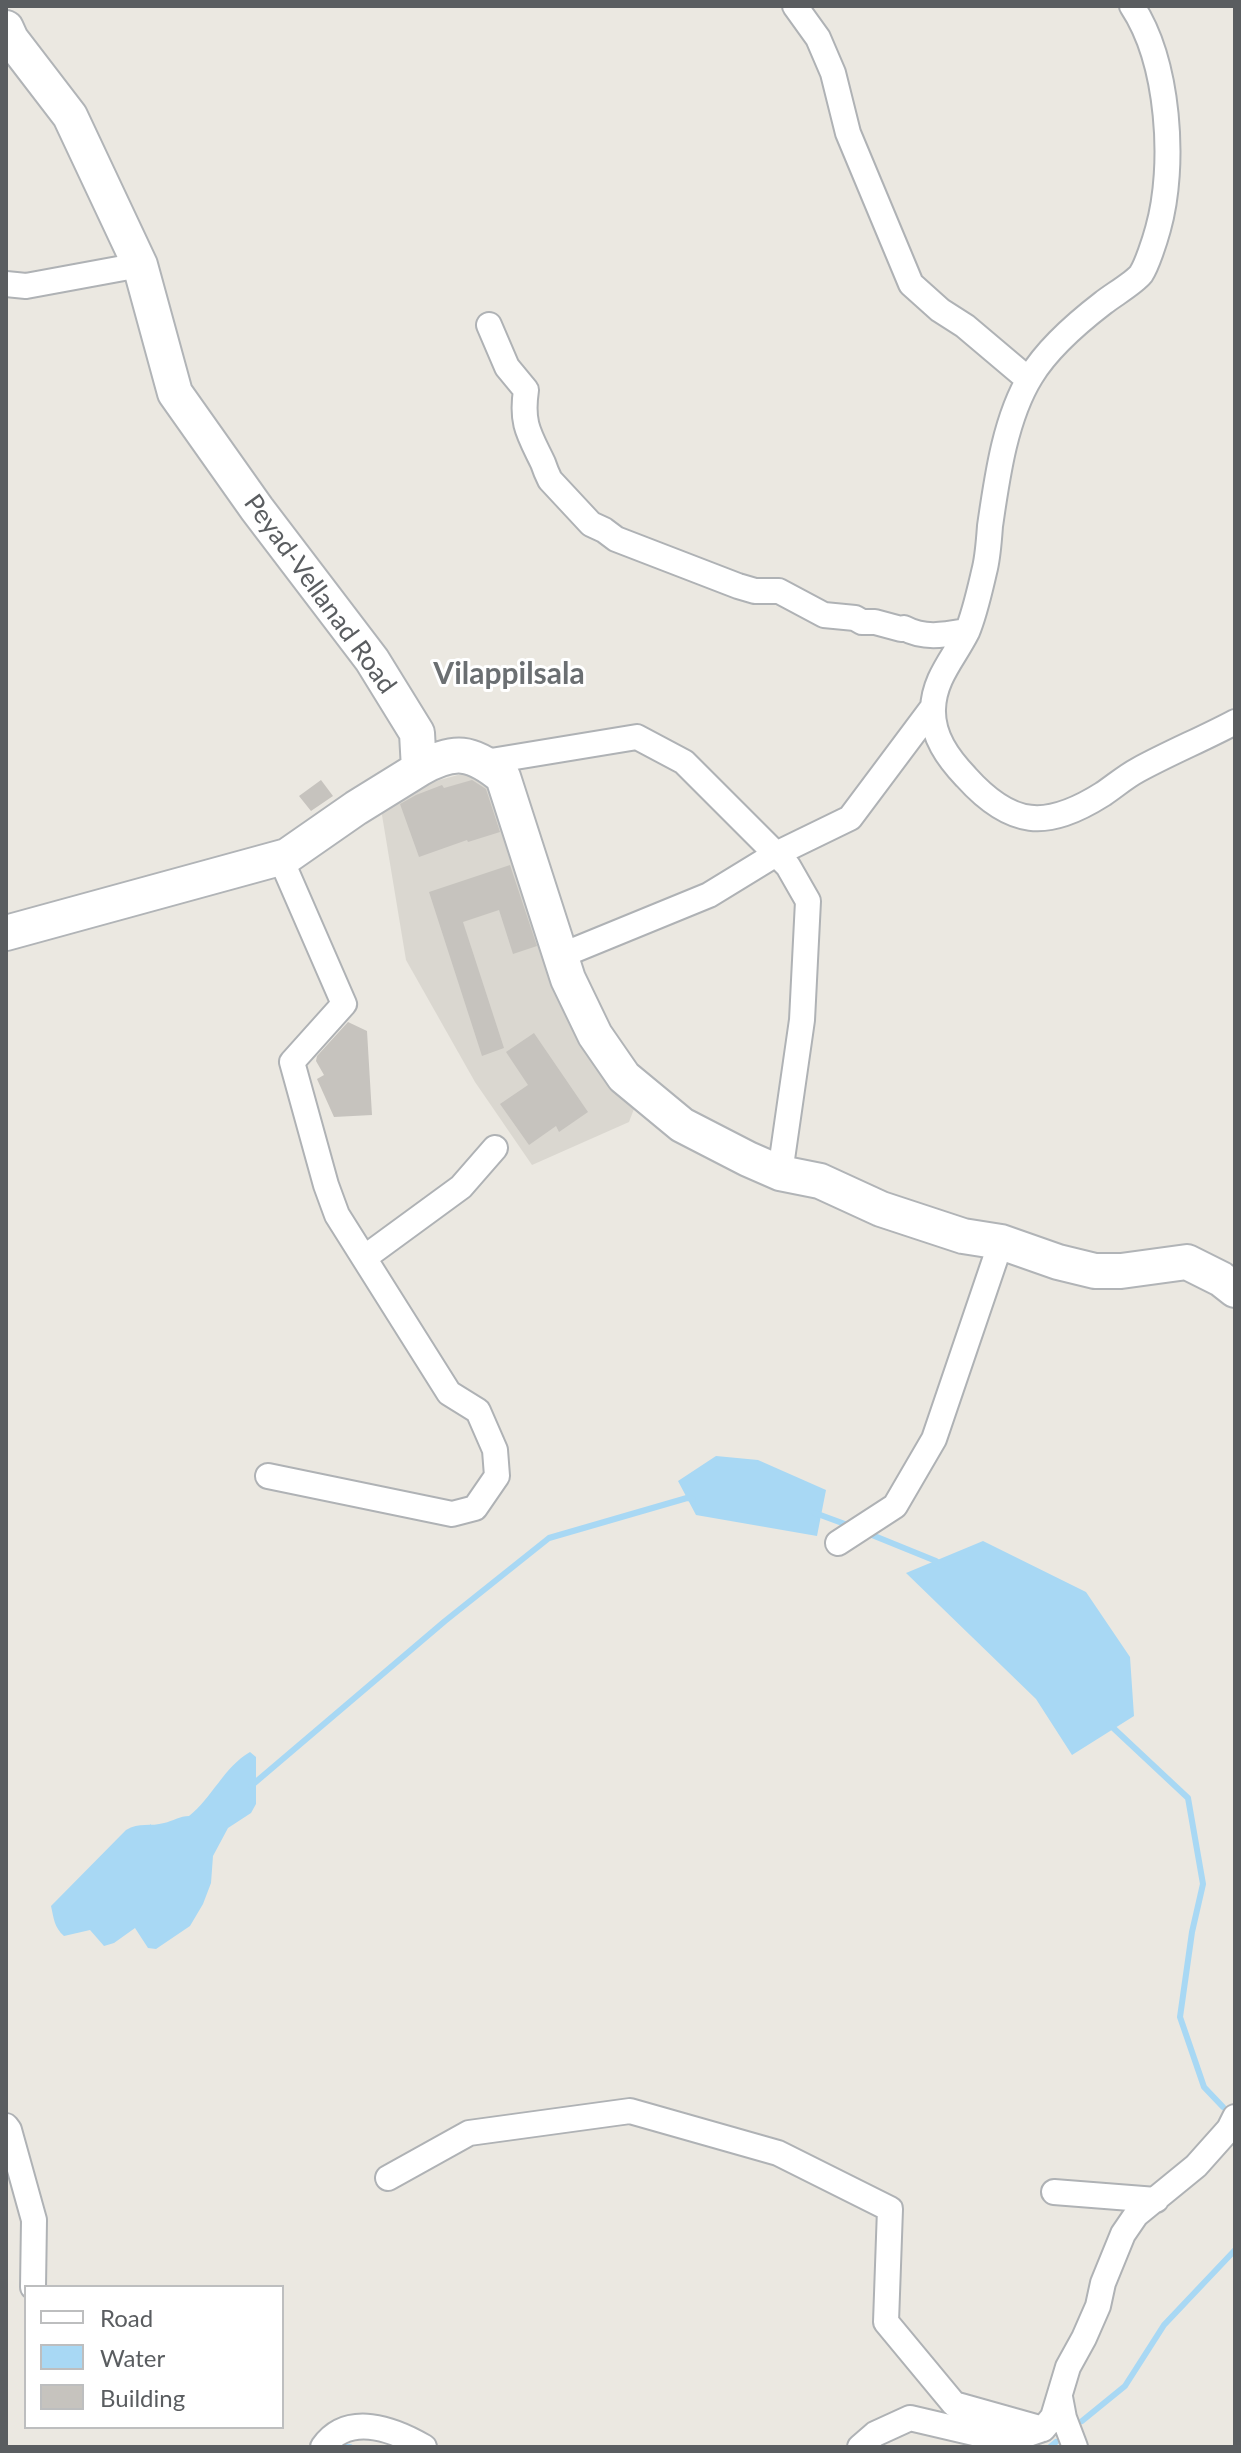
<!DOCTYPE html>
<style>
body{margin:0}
#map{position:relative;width:1241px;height:2453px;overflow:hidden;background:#ebe8e1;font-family:Lato,sans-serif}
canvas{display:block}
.frame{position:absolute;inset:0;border:8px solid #5a5d60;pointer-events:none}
.legend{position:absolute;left:24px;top:2285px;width:260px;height:144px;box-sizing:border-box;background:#fff;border:2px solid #bdbebf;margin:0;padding:10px 14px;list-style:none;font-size:24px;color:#5a5d60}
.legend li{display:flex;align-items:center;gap:16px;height:40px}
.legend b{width:40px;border:2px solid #bdbebf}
</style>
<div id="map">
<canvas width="1241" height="2453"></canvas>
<div class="frame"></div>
<ul class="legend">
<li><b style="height:10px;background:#fff"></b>Road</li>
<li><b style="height:22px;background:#a8d8f4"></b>Water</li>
<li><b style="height:22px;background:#c6c3be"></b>Building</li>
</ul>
</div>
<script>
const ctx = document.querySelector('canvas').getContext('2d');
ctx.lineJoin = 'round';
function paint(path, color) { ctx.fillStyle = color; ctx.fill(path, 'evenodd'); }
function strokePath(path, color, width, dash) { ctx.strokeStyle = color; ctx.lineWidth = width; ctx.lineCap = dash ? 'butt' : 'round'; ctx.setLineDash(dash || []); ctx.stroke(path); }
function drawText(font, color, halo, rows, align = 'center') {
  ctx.font = font + ' Lato,sans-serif'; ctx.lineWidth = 6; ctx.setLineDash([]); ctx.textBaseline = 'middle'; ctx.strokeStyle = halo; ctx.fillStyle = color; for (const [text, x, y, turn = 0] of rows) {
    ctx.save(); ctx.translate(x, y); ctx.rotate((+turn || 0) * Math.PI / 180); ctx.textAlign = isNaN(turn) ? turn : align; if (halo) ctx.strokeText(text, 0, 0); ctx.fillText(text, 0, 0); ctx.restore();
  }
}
paint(new Path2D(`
 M483 768 637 1101 629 1122 532 1165 475 1082 406 960 379 797Z`), '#dad7d0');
paint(new Path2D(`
 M716 1456 758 1460 826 1490 817 1536 696 1515 678 1481Z
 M983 1541 1086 1592 1130 1657 1134 1716 1072 1755 1036 1699 906 1573Z
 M250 1752 256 1757V1804L251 1813 228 1828 213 1856 211 1883 203 1904 190 1926 156 1949 148 1948 135 1928 114 1943 104 1946 90 1930 64 1936C54 1927 54 1919 51 1906L126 1830C139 1822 151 1827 164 1823 173 1821 180 1816 189 1816 212 1798 224 1767 250 1752Z`), '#a8d8f4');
strokePath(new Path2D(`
 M815 1513 853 1527
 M867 1533 936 1561 941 1565
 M1109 1724 1188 1798 1203 1884 1192 1932 1180 2017 1204 2087 1223 2107
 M251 1786 445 1621 549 1538 687 1498 693 1499
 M1082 2421 1125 2386 1164 2325 1235 2250
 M345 2447H350
 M1050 2447 1056 2442`), '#a8d8f4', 6);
paint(new Path2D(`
 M321 780 333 796 311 811 299 796Z
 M472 780 486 789 500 832 468 842 467 840 419 857 400 804 416 795 442 785 444 788Z
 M510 865 537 946 513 954 499 910 463 922 504 1048 482 1056 429 892Z
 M348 1022 367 1031 372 1115 334 1117 317 1079 324 1075 316 1061 317 1056Z
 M534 1033 588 1112 559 1132 556 1126 529 1145 500 1104 528 1085 506 1052Z`), '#c6c3be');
const street = new Path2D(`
 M795 6 818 38 833 73 848 133 911 284 940 310 965 326 1023 375
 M1132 6C1169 62 1176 165 1158 229 1155 240 1147 265 1141 274 1134 283 1113 295 1103 303 1077 323 1048 348 1031 376 1005 418 997 478 990 526 989 540 988 555 985 568 980 589 975 613 967 632 954 658 934 678 933 709 932 736 948 758 966 777 1011 827 1046 830 1103 794 1115 786 1125 777 1138 770 1169 753 1203 739 1235 722
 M6 284 26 286 140 265
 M489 325 507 367 526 390C521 424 529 434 543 463 545 469 547 474 550 480L591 524 604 530 616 539 738 586 755 591H779L824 615 855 618 862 622H875L901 629 904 628C924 639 944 635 967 631
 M485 762 637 737 684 762 788 866 808 901 802 1020 780 1173
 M560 956 709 895 776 854 850 818 933 707
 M364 1258 461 1187 495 1148
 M268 1476 452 1514 475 1508 497 1476 495 1450 478 1411 449 1393 337 1215 326 1185 292 1062 344 1004 280 857
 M838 1543 895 1506 934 1439 1001 1242
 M6 2126 9 2130 34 2220 33 2287
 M388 2178 469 2133 630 2111 778 2153 890 2209 886 2322 954 2404 1043 2429
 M1054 2192 1156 2200
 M1060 2397 1064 2418 1075 2447
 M323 2447C348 2412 393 2429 424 2447
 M860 2447 875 2434 910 2418 1008 2441 1043 2429 1053 2417 1068 2367 1084 2338 1098 2306 1103 2283 1123 2234 1136 2215 1196 2166 1229 2129 1235 2117`);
const secondary = new Path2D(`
 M6 28 11 39 70 116 140 265 175 393 257 509 372 660 417 733 419 769 356 808 287 856 6 933
 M419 769C454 749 472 751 503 777L568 979 595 1035 624 1077 682 1125 748 1159 780 1173 820 1181 881 1209 963 1236 1001 1242 1058 1262 1095 1271H1121L1187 1262 1221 1279 1235 1290`);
strokePath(street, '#afb2b5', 28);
strokePath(secondary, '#b1b4b7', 38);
strokePath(street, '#fff', 24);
strokePath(secondary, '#fff', 34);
drawText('26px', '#5a5d60', '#fff', [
 ["Peyad-Vellanad Road",320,594,54]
]);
drawText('bold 30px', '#6b6f72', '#fff', [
 ["Vilappilsala",509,674]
]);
</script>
